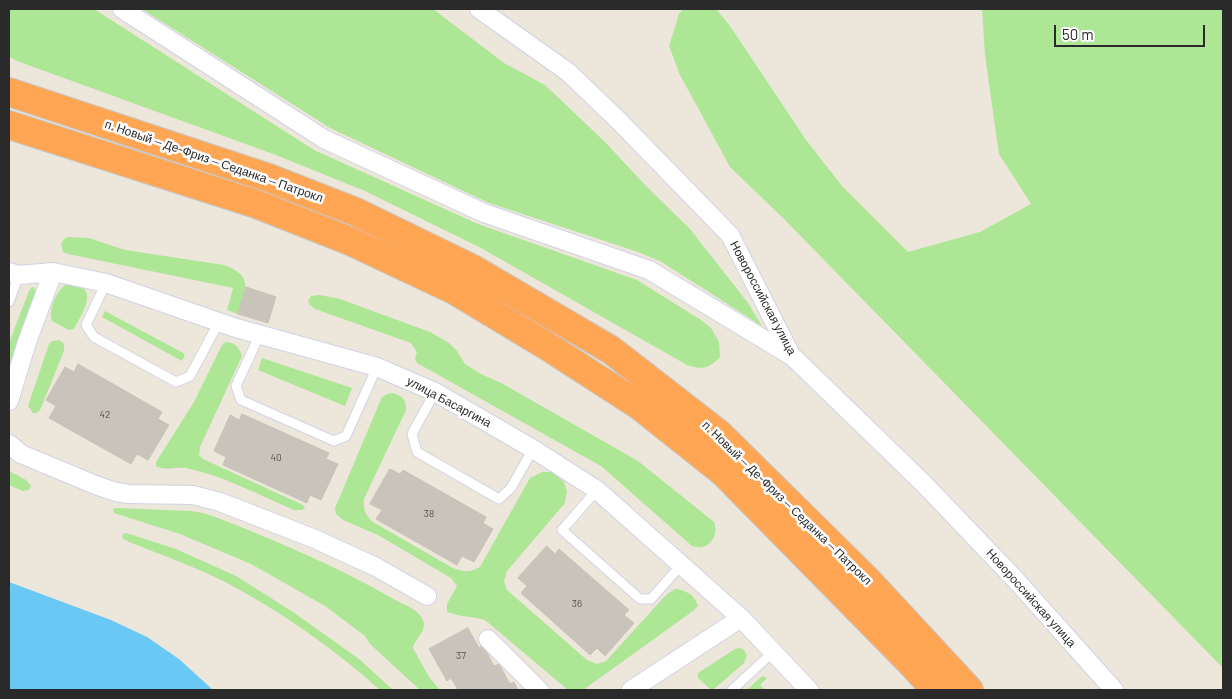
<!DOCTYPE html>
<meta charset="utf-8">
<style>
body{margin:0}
#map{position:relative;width:1232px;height:699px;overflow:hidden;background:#ede6db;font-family:Barlow,sans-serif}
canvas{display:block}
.frame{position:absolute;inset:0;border:10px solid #2a2a2a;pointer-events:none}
.scale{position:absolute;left:1054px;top:25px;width:151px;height:22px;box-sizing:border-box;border:2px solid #2a2a2a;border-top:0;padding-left:6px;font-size:15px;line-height:18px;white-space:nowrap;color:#2a2a2a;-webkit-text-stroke:4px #fff;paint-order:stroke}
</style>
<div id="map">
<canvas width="1232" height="699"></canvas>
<div class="frame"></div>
<div class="scale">50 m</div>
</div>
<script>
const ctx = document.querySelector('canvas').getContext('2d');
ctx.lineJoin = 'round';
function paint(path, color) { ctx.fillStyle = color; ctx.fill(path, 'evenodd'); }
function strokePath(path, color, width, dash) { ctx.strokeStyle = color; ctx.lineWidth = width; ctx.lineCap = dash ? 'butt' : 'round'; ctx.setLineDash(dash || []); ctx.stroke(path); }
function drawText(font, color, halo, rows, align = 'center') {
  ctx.font = font + ' Barlow,sans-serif'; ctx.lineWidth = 5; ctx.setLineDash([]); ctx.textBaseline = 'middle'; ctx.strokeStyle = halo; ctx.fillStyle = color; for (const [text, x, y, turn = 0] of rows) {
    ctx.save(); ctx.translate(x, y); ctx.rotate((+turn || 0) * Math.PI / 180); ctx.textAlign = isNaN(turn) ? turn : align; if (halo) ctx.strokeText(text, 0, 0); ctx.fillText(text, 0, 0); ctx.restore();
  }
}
paint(new Path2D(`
 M9 9H94L314 150 478 224 637 280 701 320 711 328 719 342 720 357C708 369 703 370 687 365L481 248 365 191 276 155 17 61 9 57Z
 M142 9H433L504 63 545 85 605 142 646 186 690 229 748 303 762 326 660 261 635 251 489 203 330 128Z
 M683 9H716L730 26 806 140 842 186 908 252 980 232 1031 204 999 154 985 55 982 9H1223V668L784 219 730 167 680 75 669 46 679 14Z
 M68 237 89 238 125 250 224 265C254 276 246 289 238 314L227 310 233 288 68 254 63 252 61 244 64 239Z
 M69 283C101 287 83 312 74 329L69 330 52 321C48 309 57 288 69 283Z
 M34 287 36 293 9 377V343L29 291 31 288Z
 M320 295 340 299 430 332 449 343 457 351 465 364 481 374 503 384 638 461 714 522C720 537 707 552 692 546L601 466 417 363 415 358 417 352 411 343 315 309 310 305 308 301 311 296Z
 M105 311 185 354 182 361 102 317Z
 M59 340 64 344V351L40 410 37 413H33L28 406 49 344 52 341Z
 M226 342C236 343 239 347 242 356L200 447 199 455 203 459 303 505 305 507 303 510H294C259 495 224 476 186 468 176 467 164 471 156 466V462L194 402 222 345Z
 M262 358 352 388 345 406 258 370Z
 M393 393C402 396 407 400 406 410L364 499C363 509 365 515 373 522L451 567C462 572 469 573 480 567L530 478 542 472H552L564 482 567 492 565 503 507 571 504 581 507 590 587 660 597 664 606 661 666 595 675 589C686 590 695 595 698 606L693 611 583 690H568L485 620C472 616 460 617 447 612V604L457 586 451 578 378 535 343 520 336 514 335 508 382 397 387 394Z
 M9 471 26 480 31 486 29 490 23 491 9 485Z
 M117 508 191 511 203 513C222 519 241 527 260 535 304 553 348 573 390 597 400 603 416 608 422 618 429 630 415 638 413 648L429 677 440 690H420L370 644 365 636 325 606 251 564 180 534 114 513 113 509Z
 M126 533 176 549 236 576 293 612 359 659 393 690H380C334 649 282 612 227 583 196 567 162 555 129 542L122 538 123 534Z
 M739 648 743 649 747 655 744 663 714 689 711 690 698 678V673L735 649Z
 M762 676 767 678 760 685 765 690H747Z`), '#ade695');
paint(new Path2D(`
 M9 582 111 620 147 637 179 659 213 690H9Z`), '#69c9f4');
const building = new Path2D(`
 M246 287 276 297 268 323 238 314Z
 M78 364 162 412 158 419 169 425 148 460 137 454 131 464 49 418 56 406 46 400 65 367 74 372Z
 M242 414 329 453 326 459 338 464 321 500 310 495 307 503 223 465 226 457 214 451 230 415 239 420Z
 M390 469 400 474 403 470 486 517 483 523 493 529 474 562 462 556 457 565 376 519 382 510 370 504Z
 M547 546 555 554 559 549 629 610 624 615 634 623 605 656 597 648 590 655 521 593 527 586 518 578Z
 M468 628 479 648 483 645 494 666 499 664 510 684 514 682 518 690H458L451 678 447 681 429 649Z`);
paint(building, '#c8c3bb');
strokePath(building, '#c8c2b5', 1);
const lane = new Path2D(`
 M106 283 86 325 94 337 176 382 190 376 219 322
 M9 302 19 275
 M260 334 236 386 241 400 334 441 346 436 377 367
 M435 392 412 434 417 452 499 499 511 488 533 449
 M597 490 562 530 640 599H651L682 564
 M732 690 774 651`);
const street = new Path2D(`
 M122 9 324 139 484 213 649 270 790 355
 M479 9 568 72 619 121 730 235 791 355 924 484 1013 577 1114 690
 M9 272 19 275 53 272 106 283 236 328 377 367 435 392 533 449 597 490 741 618 809 690
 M9 401 27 342 53 272
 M9 444 21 454 98 486 116 492 129 494 193 495 220 502 315 539 376 567 427 596
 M488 639 539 690
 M631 690 741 618`);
const highway = new Path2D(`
 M9 92 269 178 356 212 473 269 611 350 718 433 868 581 969 690
 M9 125 256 204 350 241 454 290 547 346 640 406 723 472 910 662 936 690`);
strokePath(lane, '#d0d3e4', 11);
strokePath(street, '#d0d3e4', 20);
strokePath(highway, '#c8c8c8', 30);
strokePath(lane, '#fff', 9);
strokePath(street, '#fff', 18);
strokePath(highway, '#ffa654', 28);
drawText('10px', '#52504e', null, [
 ["42",105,415],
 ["40",276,458],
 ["38",429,514],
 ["36",577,604],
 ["37",461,656]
]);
drawText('12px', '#2a2a2a', '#fff', [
 ["п. Новый — Де-Фриз — Седанка — Патрокл",214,161,19],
 ["Новороссийская улица",763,298,62],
 ["улица Басаргина",449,402,28],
 ["п. Новый — Де-Фриз — Седанка — Патрокл",787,503,44],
 ["Новороссийская улица",1031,598,48]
]);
</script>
